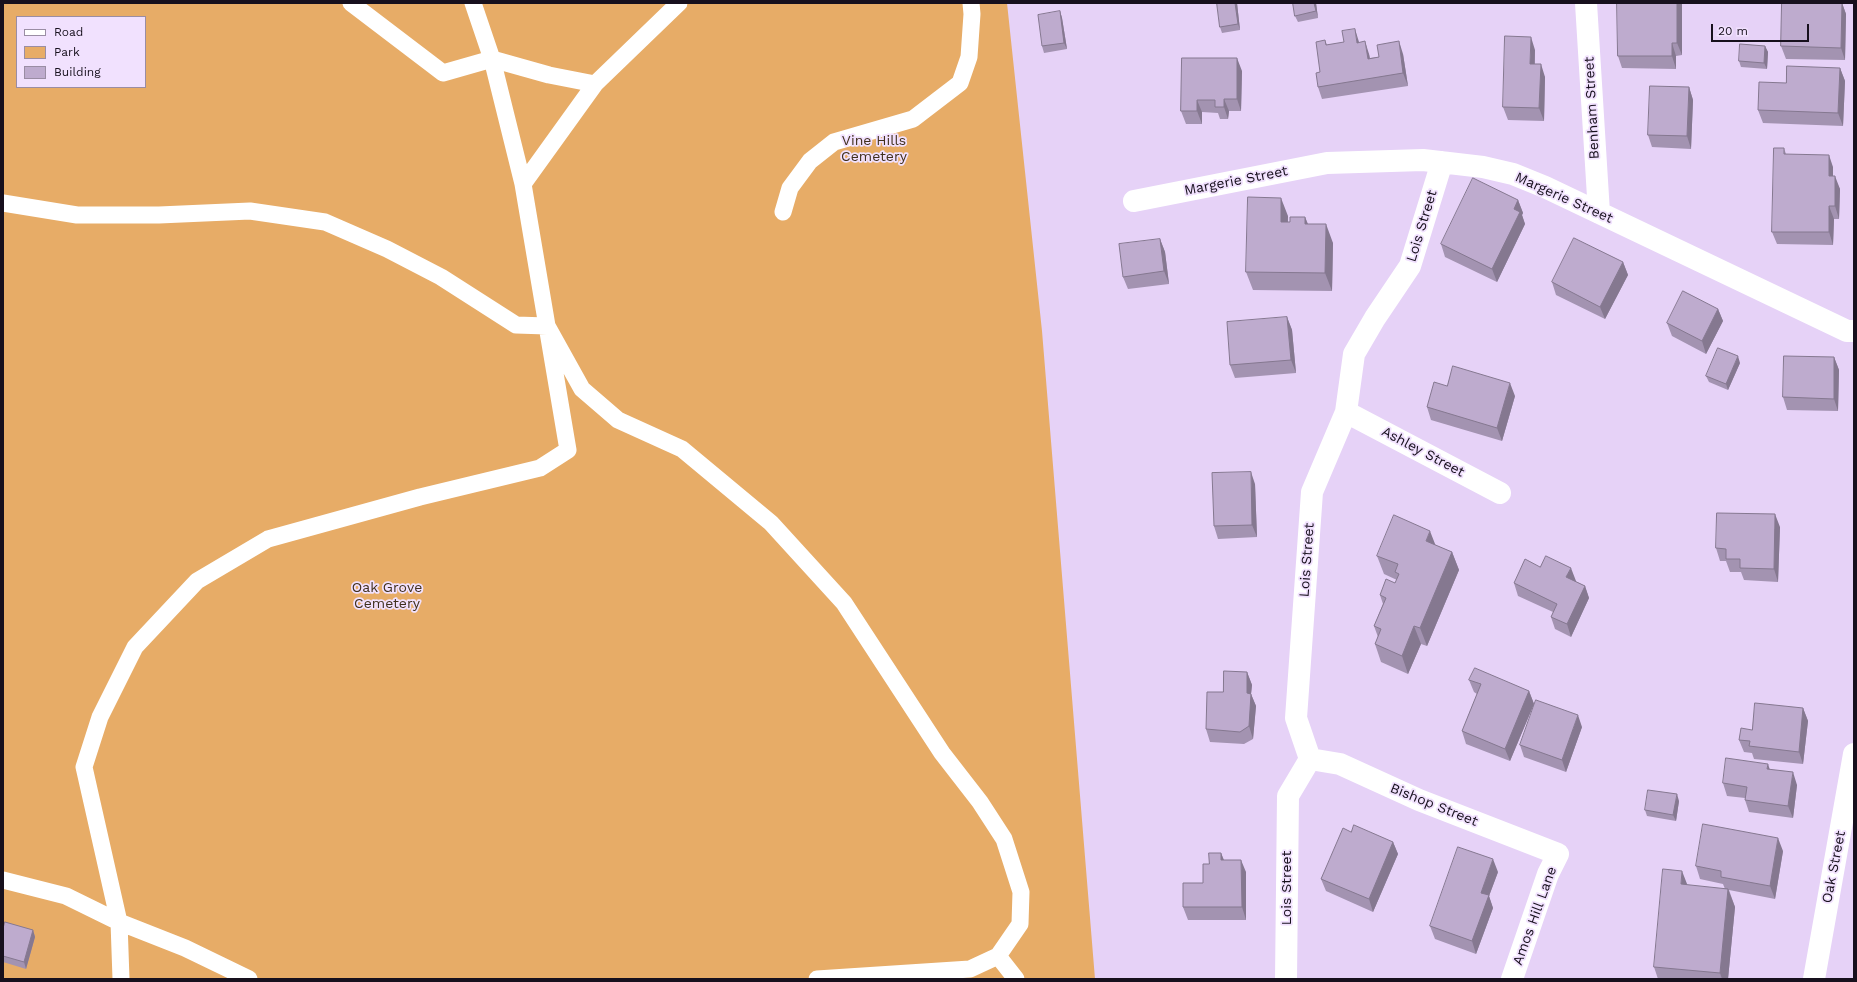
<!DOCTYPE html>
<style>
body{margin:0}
#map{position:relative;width:1857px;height:982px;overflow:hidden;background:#e6d2f7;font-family:"Work Sans",sans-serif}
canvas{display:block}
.frame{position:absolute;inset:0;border:4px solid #17101d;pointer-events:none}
.legend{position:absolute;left:16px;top:16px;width:130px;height:72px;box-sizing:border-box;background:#f1e1fe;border:1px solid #9a8da4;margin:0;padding:5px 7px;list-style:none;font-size:12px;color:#17101d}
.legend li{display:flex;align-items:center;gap:8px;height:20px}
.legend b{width:20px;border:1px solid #9a8da4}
.scale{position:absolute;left:1711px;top:24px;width:98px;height:18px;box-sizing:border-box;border:2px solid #17101d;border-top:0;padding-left:5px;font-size:12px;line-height:14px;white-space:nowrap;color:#17101d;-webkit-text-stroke:3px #f1e1fe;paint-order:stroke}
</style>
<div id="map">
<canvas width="1857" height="982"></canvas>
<div class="frame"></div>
<ul class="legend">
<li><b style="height:5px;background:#fff"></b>Road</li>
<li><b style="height:11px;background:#e7ac67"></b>Park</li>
<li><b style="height:11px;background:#beabce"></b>Building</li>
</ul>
<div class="scale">20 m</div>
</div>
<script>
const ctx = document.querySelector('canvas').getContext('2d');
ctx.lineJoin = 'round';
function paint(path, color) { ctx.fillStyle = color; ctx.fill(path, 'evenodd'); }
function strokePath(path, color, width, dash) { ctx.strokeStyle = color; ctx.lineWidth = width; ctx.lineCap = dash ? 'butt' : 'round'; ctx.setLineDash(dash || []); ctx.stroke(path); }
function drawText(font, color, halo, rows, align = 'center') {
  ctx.font = font + ' "Work Sans",sans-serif'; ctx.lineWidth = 3.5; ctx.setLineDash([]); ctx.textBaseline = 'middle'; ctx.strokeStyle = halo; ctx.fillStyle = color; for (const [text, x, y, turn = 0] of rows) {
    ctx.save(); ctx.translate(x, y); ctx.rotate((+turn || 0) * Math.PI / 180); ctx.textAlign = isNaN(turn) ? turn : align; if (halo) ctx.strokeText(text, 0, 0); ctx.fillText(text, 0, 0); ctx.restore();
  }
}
paint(new Path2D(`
 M3 3H1007L1042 331 1095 979H3ZM17 17H145V87H17Z`), '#e7ac67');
strokePath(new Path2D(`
 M351 3 443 73 492 59 473 3
 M595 84 679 3
 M3 203 77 215H159L250 211 325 222 387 249 441 277 516 325 547 326 582 389 618 420 682 449 771 523 844 603 942 753 980 802 1004 839 1021 892 1020 924 998 956
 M783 212 790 188 810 161 834 142 913 119 960 83 969 57 972 14 971 3
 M3 880 66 896 119 922 185 948 249 979
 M121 979 119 922 84 767 100 717 135 647 197 581 268 539 420 497 540 468 568 450 523 184 492 59 549 75 595 84 523 184
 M817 979 970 969 998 956 1016 979`), '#fff', 17);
strokePath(new Path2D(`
 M1586 3 1599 213
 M1134 201 1327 163 1423 160 1483 167 1513 174 1545 187 1847 331H1854
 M1346 412 1500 493
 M1310 759 1340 764 1419 800 1558 854 1548 874 1512 979
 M1286 979 1288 796 1310 759 1296 718 1312 492 1346 412 1354 354 1375 318 1410 266 1442 162`), '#fff', 22);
strokePath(new Path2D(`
 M1814 979 1854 754`), '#fff', 22);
paint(new Path2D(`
 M1217 3H1237L1240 30 1222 33 1220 27Z
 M1293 3H1316L1318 18 1298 22 1295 16Z
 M1682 3V55L1676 56V69L1622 68 1618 56Z
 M1782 3H1842L1846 14 1845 60 1786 59 1781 46Z
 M1060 11 1062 18 1067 49 1044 53 1042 46Z
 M1325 40 1327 45 1359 42 1369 54 1370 58 1403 54 1408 86 1322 99 1318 87Z
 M1765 46 1768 52 1767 69 1741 67 1739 61Z
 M1535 50V64L1545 77 1544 121 1508 120 1503 107Z
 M1182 58 1242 71 1241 111H1229L1228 119H1220L1218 113 1202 112V124H1186L1181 111Z
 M1840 68 1845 81 1843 126 1763 123 1758 110 1786 83Z
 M1689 87 1693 100 1691 149 1652 147 1648 135Z
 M1784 148 1786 154 1833 167V176L1840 189 1839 219H1834L1833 245 1777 244 1772 232Z
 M1518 200 1523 213 1522 215 1525 224 1497 282 1445 257 1441 244Z
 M1288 216V222H1290L1305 217 1308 224 1333 243 1332 291 1253 290 1246 272Z
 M1160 239 1165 252 1169 284 1128 289 1123 277Z
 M1623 262 1628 275 1605 319 1556 295 1552 282Z
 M1718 309 1723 321 1706 354 1672 336 1667 323Z
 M1287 317 1292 330 1296 373 1235 378 1230 365Z
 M1834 357 1839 370 1838 411 1787 410 1783 397Z
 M1740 363 1728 390 1709 382 1706 376Z
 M1447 386 1515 396 1502 441 1431 420 1427 407Z
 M1255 484 1257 537 1218 539 1214 526Z
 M1780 527 1778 582 1744 580 1741 572H1730L1726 561H1720L1716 548Z
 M1435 545 1452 552 1459 570 1427 646 1421 644 1408 674 1381 662 1375 644 1378 637 1374 626 1383 604 1380 595 1395 583 1397 580 1384 574 1377 556Z
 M1540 567 1576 581H1575L1585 586 1589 598 1571 637 1555 629 1551 617 1553 612 1518 596 1514 583Z
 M1247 672 1252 685 1251 694 1256 706 1253 739 1244 744 1210 742 1206 729 1223 692Z
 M1469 680 1529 691 1534 704 1510 761 1466 744 1462 731 1477 694 1474 692Z
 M1803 708 1808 721 1803 764 1754 759 1752 753 1744 752 1739 740 1752 730Z
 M1582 727 1566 772 1524 757 1520 745Z
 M1770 770 1797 785 1793 818 1749 812 1745 800V798L1727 796 1723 783Z
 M1679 801 1676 821 1647 816 1645 810Z
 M1351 832 1393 842 1398 854 1373 912 1326 891 1321 879Z
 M1783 851 1775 899 1729 890 1735 907 1728 979H1658L1654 967 1725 889 1723 884 1700 879 1696 866Z
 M1221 853 1224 860 1246 872V920H1188L1183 907 1203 883 1209 864Z
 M1498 872 1489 896 1493 908 1476 954 1435 939 1430 926Z
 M3 929 33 930 35 937 26 969 3 962Z`), '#a393b1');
paint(new Path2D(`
 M1235 3H1237L1240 30 1238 24Z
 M1314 3H1316L1318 18 1316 11Z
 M1677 3H1682V55L1677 43Z
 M1842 3 1846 14 1845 60 1841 48Z
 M1060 11 1062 18 1067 49 1064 43Z
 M1355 29 1359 42 1361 56 1357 43Z
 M1531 37 1535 50 1534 77 1530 64Z
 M1365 41 1369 54 1372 72 1368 59Z
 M1399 41 1403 54 1408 86 1403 73Z
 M1672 43 1676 56V69L1672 56Z
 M1765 46 1768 52 1767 69 1764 63Z
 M1237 58 1242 71 1241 111 1237 99Z
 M1541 64 1545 77 1544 121 1539 108Z
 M1840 68 1845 81 1843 126 1838 113Z
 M1689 87 1693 100 1691 149 1687 136Z
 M1224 99 1229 111 1228 119 1224 107Z
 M1197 100 1202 112V124L1197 111Z
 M1829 155 1833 167V189L1829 176Z
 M1835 176 1840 189 1839 219 1835 206Z
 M1281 198 1288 216 1287 240 1281 222Z
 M1518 200 1523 213 1522 215 1525 224 1497 282 1492 269 1514 209Z
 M1829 206 1834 219 1833 245 1829 232Z
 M1305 217 1312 235 1305 224Z
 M1326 224 1333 243 1332 291 1325 273Z
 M1160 239 1165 252 1169 284 1164 271Z
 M1623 262 1628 275 1605 319 1600 307Z
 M1718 309 1723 321 1706 354 1702 341Z
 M1287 317 1292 330 1296 373 1291 360Z
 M1738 356 1740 363 1728 390 1726 384Z
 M1834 357 1839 370 1838 411 1834 399Z
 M1510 383 1515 396 1502 441 1497 428Z
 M1251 472 1255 484 1257 537 1252 525Z
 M1775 514 1780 527 1778 582 1774 569Z
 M1430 531 1437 549 1426 541Z
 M1452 552 1459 570 1427 646 1420 628Z
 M1571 568 1576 581 1570 590 1566 577Z
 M1585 586 1589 598 1571 637 1567 624Z
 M1414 626 1421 644 1408 674 1402 656Z
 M1247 672 1252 685 1251 694 1256 706 1253 739 1249 726 1247 693Z
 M1529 691 1534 704 1510 761 1505 749Z
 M1803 708 1808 721 1803 764 1799 752Z
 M1578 715 1582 727 1566 772 1562 760Z
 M1768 764 1772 776 1767 769Z
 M1793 772 1797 785 1793 818 1788 806Z
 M1677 794 1679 801 1676 821 1673 815Z
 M1778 838 1783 851 1775 899 1770 886Z
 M1393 842 1398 854 1373 912 1369 899Z
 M1221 853 1226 866 1221 860Z
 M1493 859 1498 872 1489 896 1493 908 1476 954 1472 941 1481 893Z
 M1241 860 1246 872V920L1242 907Z
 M1682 871 1689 889 1681 884Z
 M1728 889 1735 907 1728 979H1722L1720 973Z
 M33 930 35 937 26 969 24 962Z`), '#857890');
const building = new Path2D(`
 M1217 3H1235L1238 24 1220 27Z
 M1293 3H1314L1316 11 1295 16Z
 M1617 3H1677V43H1672V56H1618Z
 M1782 3H1842L1841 48 1781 46Z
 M1060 11 1064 43 1042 46 1038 15Z
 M1355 29 1357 43 1365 41 1368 59 1379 57 1377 45 1399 41 1403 73 1318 87 1316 73 1320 72 1316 42 1325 40 1326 45 1344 42 1342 31Z
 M1505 36 1531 37 1530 64H1541L1539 108 1503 107Z
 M1740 44 1765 46 1764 63 1739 61Z
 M1182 58H1237V99H1224V107H1215V100H1197V111H1181Z
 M1787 66 1840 68 1838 113 1758 110 1759 82 1786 83Z
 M1650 86 1689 87 1687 136 1648 135Z
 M1774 148H1784V154L1829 155V176H1835V206H1829V232H1772Z
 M1473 178 1518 200 1514 209 1520 212 1492 269 1441 244Z
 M1248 197 1281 198V222H1290V217H1305V224H1326L1325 273 1246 272Z
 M1574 238 1623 262 1600 307 1552 282Z
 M1160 239 1164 271 1123 277 1119 244Z
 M1683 291 1718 309 1702 341 1667 323Z
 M1287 317 1291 360 1230 365 1227 322Z
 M1718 348 1738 356 1726 384 1706 376Z
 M1784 356 1834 357V399L1783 397Z
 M1453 366 1510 383 1497 428 1427 407 1434 382 1447 386Z
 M1251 472 1252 525 1214 526 1212 473Z
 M1717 513 1775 514 1774 569 1740 568V559H1726V549L1716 548Z
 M1394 515 1430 531 1426 541 1452 552 1420 628 1414 626 1402 656 1375 644 1381 629 1374 626 1386 598 1380 595 1386 579 1395 583 1399 574 1395 572 1398 564 1377 556Z
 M1546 556 1571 568 1566 577 1585 586 1567 624 1551 617 1557 604 1514 583 1525 559 1540 567Z
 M1475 668 1529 691 1505 749 1462 731 1481 684 1469 680Z
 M1224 671 1247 672V693L1251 694 1249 726 1240 732 1206 729 1207 692H1223Z
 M1536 700 1578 715 1562 760 1520 745Z
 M1755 703 1803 708 1799 752 1749 746 1750 741 1739 740 1741 728 1752 730Z
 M1726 758 1768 764 1767 769 1793 772 1788 806 1745 800 1747 787 1723 783Z
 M1648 790 1677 794 1673 815 1645 810Z
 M1703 824 1778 838 1770 886 1721 877V871L1696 866Z
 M1354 825 1393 842 1369 899 1321 879 1343 828 1351 832Z
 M1458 847 1493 859 1481 893 1489 895 1472 941 1430 926Z
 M1209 853H1221V860H1241L1242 907H1183V883H1203V864H1209Z
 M1663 869 1682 871 1681 884 1728 889 1720 973 1654 967Z
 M5 922 33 930 24 962 3 956V929Z`);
paint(building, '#beabce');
strokePath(building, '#857890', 1);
drawText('14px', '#17101d', '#f1e1fe', [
 ["Benham Street",1592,108,-93],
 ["Margerie Street",1236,181,-11],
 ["Margerie Street",1564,198,24],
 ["Lois Street",1422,226,-73],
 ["Ashley Street",1423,452,28],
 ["Lois Street",1307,560,-86],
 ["Bishop Street",1434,805,22],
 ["Oak Street",1834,867,-79],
 ["Lois Street",1287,888,-90],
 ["Amos Hill Lane",1535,916,-70]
]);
drawText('14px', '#3f2f1c', '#f1e1fe', [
 ["Vine Hills",874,141],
 ["Cemetery",874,157],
 ["Oak Grove",387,588],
 ["Cemetery",387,604]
]);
</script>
